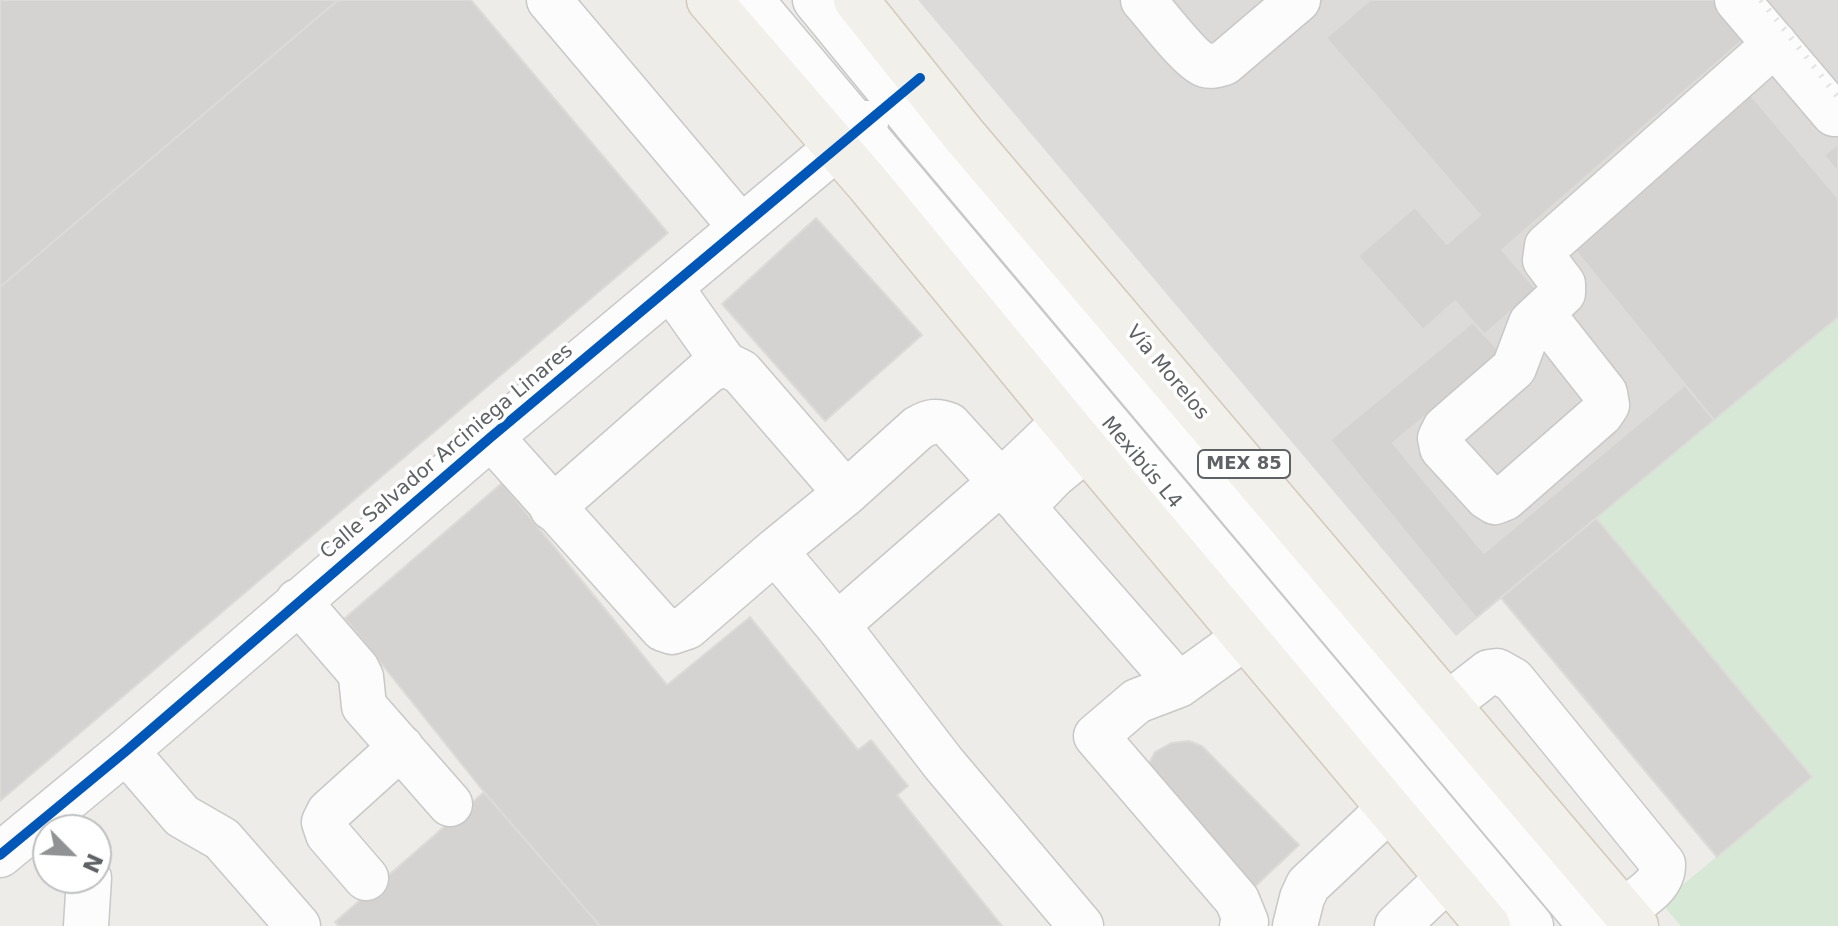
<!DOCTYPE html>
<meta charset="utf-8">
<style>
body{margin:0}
#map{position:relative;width:1838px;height:926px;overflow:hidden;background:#edece9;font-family:"DejaVu Sans",sans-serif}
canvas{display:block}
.north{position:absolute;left:32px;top:814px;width:80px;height:80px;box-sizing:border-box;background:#fff;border:2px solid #bfc0c1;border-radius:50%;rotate:114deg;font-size:22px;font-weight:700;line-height:32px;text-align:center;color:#5e6265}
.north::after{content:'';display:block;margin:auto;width:28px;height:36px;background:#909293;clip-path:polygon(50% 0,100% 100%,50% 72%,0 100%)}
</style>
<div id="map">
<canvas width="1838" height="926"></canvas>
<div class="north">N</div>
</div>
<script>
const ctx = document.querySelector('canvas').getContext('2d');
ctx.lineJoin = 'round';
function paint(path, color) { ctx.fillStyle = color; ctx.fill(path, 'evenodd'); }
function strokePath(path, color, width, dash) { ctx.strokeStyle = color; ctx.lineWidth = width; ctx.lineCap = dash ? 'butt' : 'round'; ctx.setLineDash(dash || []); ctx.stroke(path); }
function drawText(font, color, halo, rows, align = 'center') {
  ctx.font = font + ' "DejaVu Sans",sans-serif'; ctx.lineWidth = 7; ctx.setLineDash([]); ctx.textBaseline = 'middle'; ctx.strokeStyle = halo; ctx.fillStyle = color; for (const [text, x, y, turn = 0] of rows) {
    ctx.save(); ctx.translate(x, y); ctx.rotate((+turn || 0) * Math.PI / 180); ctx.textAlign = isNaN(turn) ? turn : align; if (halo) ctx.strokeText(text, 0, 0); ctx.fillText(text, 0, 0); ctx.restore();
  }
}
paint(new Path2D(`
 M918 0H1838V318L1456 636Z`), '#dddbd9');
paint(new Path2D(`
 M1838 317V926H1681L1661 903 1812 777 1596 518Z`), '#d8e8d6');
const building = new Path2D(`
 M0 0H338L0 287Z
 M338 0H471L668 233 0 801V287Z
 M1370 0H1713L1745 38 1502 250 1536 289 1484 335 1455 301 1423 330 1358 256 1415 207 1447 244 1480 215 1326 38Z
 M1749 93 1838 198V317L1714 420 1570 244Z
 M1838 144V172L1824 155Z
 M816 218 922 335 825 421 722 304Z
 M1473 322 1501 353 1393 443 1484 553 1685 385 1714 420 1476 618 1330 440Z
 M502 483 667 685 750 617 858 750 871 740 908 786 897 795 1002 926H600L484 792 345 618Z
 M1596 518 1812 777 1717 857 1501 598Z
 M1189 741 1202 746 1299 845 1246 895 1147 767 1155 752 1171 743Z
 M484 792 600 926H339L335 922Z`);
paint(building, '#d4d3d1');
strokePath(building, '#dcdbd8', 2);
const minor = new Path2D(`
 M549 0 740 226
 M751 0 1531 926
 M815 0 924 133 1591 926
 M1143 0C1156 14 1190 60 1205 65 1212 67 1217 65 1224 63L1298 0
 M1737 0 1834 114
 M671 288 725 364 741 372 846 493
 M1542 313 1605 393 1607 405 1601 414 1505 498 1495 502 1487 497 1442 448 1440 438 1445 428 1514 368 1531 323 1563 293V284L1545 260 1547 246 1775 44
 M1064 422 1001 482 837 625 944 764 1081 926
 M491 437 663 629 672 632 687 627 775 551
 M1087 448 1054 475 1023 507 1179 685 1137 701 1096 736 1237 900 1246 922 1242 926
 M552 508 709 370 725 364
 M298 601 357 669 361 677 364 706 450 804
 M837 625 775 551 846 493 918 428C930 421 937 420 949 425L1019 502
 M1179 685 1244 638
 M1448 704 1489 672 1497 671 1513 680 1663 864C1664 886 1639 898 1624 910
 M126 751 182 816 222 839 298 926
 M0 855 126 751 491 437 866 123
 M366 878 328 834 324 822 329 812 401 747
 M86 926 89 878
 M1295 926 1302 898 1308 885 1390 808
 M1397 926 1448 878`);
const major = new Path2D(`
 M709 0 869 185 1064 422 1488 926
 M856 0 963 134 1636 926`);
strokePath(minor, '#c8c8c8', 47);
strokePath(major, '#d3cab9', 47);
strokePath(minor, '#fcfcfc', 44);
strokePath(major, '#f2f0ea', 44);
strokePath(new Path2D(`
 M1761 0 1838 97`), '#e3e3e2', 6, [2, 10]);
strokePath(new Path2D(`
 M0 855 126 751 491 437 920 78`), '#0057b8', 10);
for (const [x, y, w] of [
 [1244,464,92]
]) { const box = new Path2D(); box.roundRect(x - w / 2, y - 14, w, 28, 6); ctx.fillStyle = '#fff'; ctx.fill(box); strokePath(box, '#5e6265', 2); }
drawText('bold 18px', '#5e6265', null, [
 ["MEX 85",1244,464]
]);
drawText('20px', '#5e6265', '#fff', [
 ["Vía Morelos",1167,373,50],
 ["Calle Salvador Arciniega Linares",447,452,-40],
 ["Mexibús L4",1141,463,50]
]);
</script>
